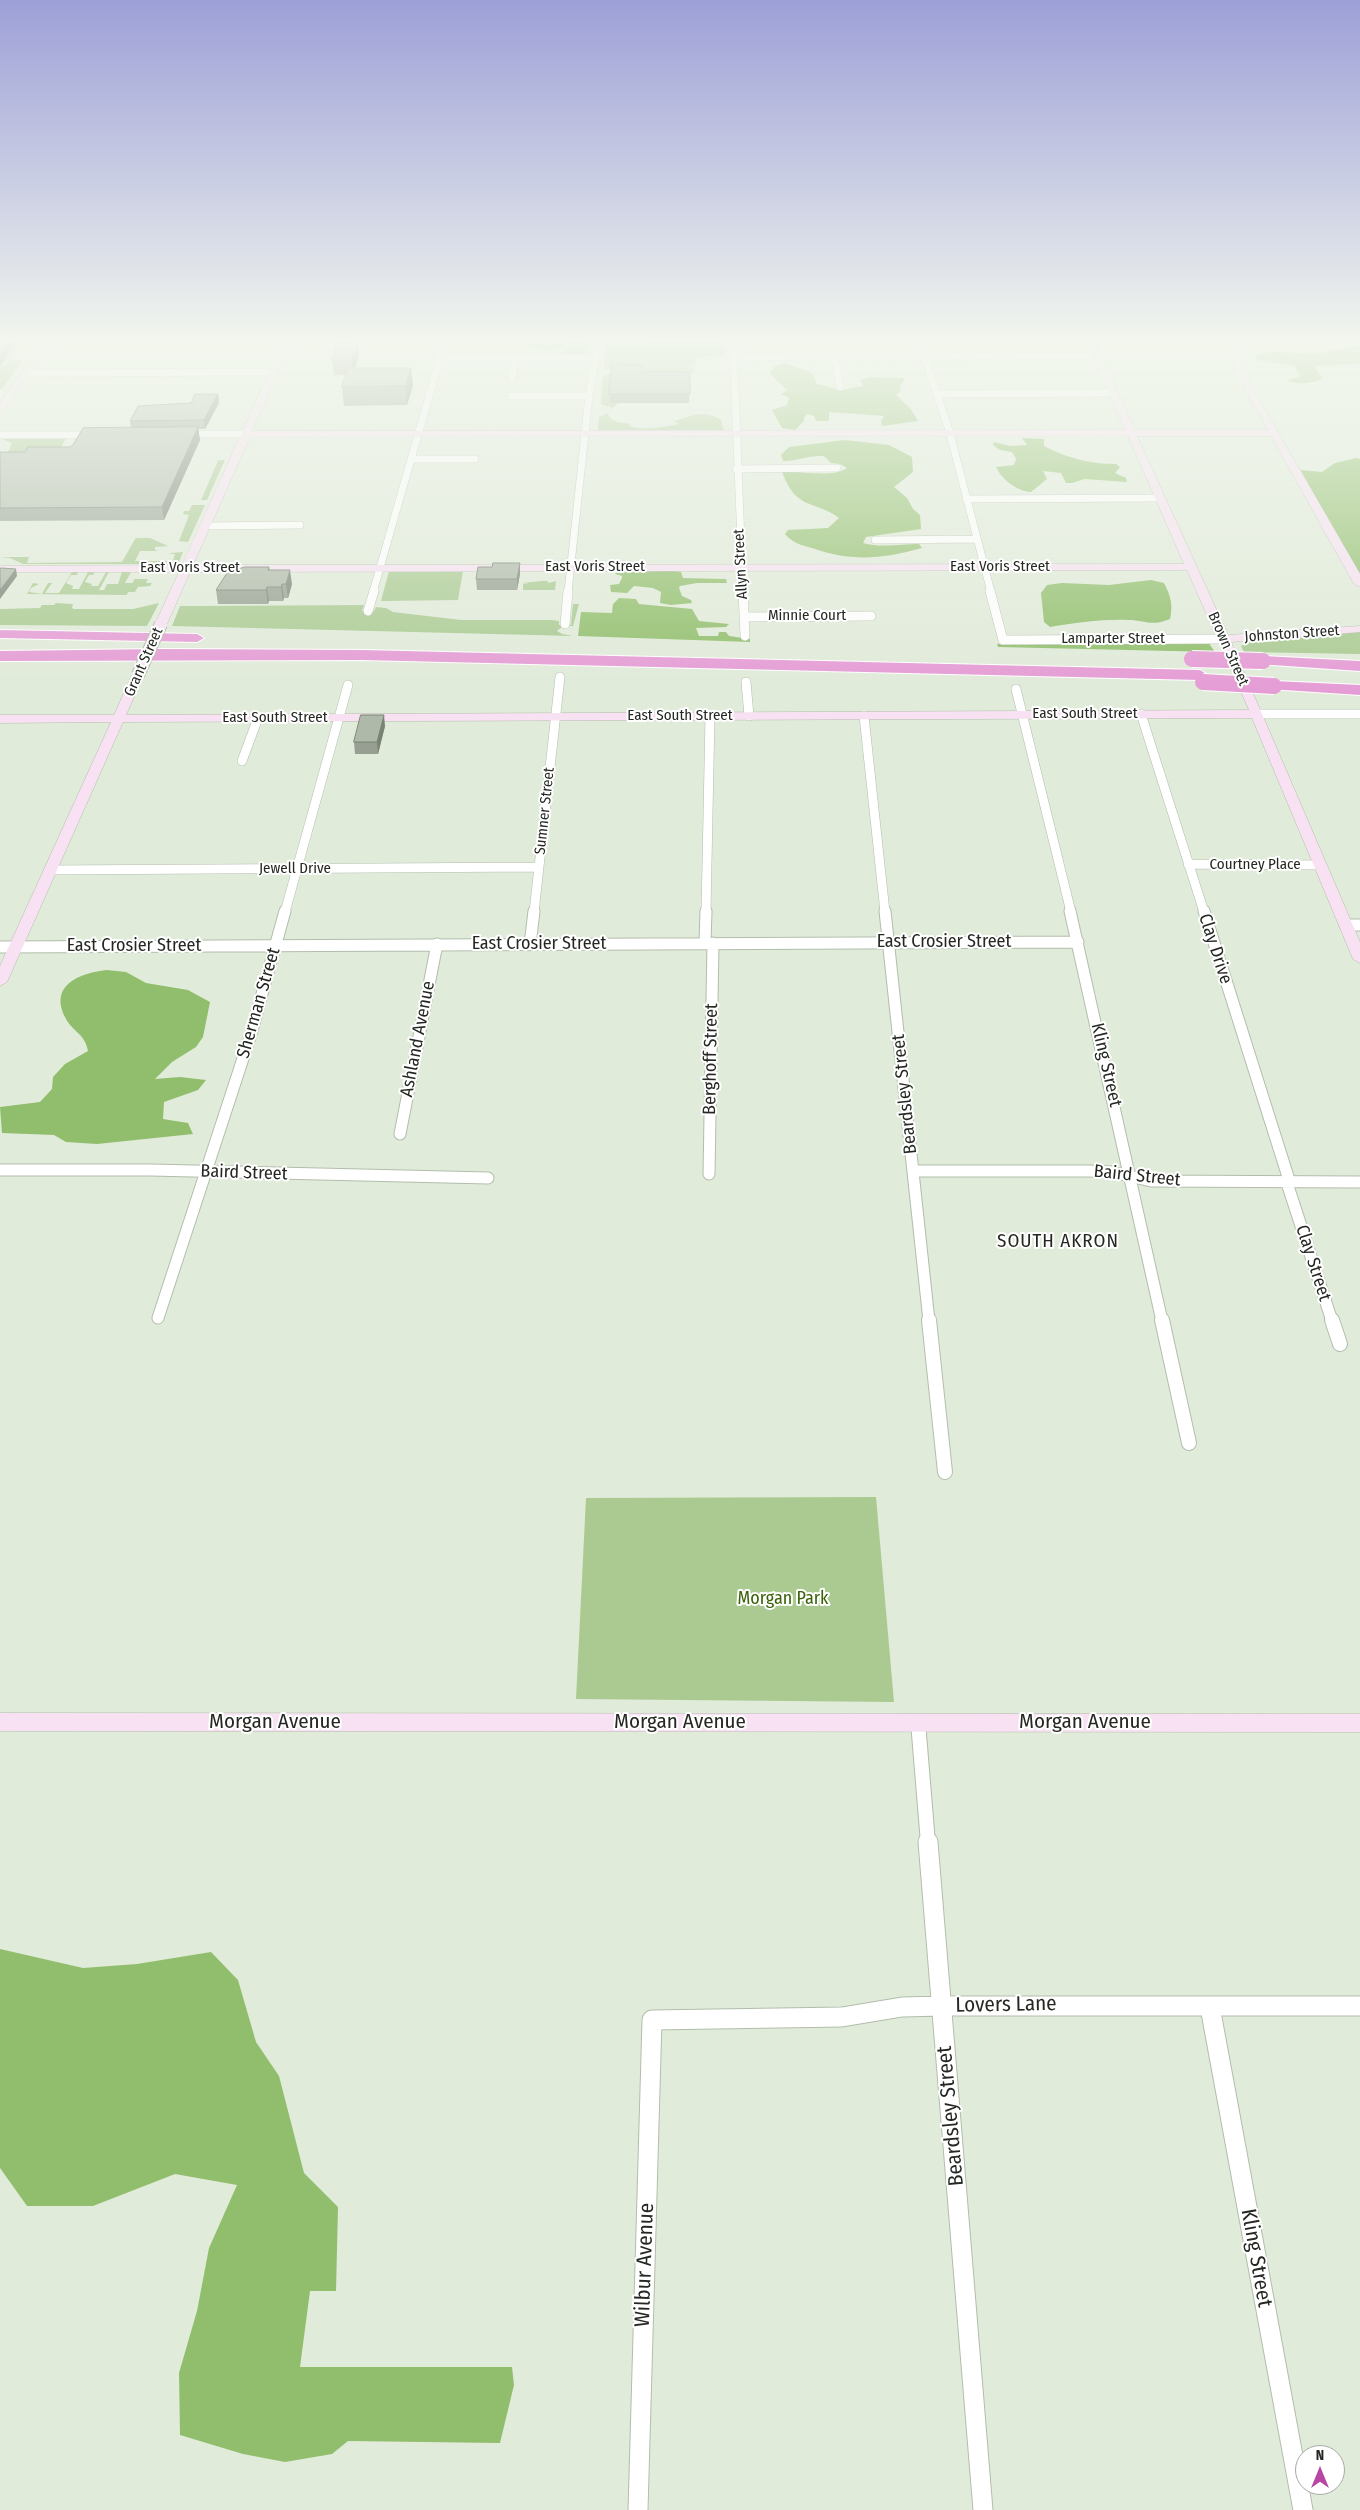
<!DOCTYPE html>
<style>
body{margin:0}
#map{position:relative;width:1360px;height:2510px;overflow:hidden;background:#e1ebda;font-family:"Fira Sans Condensed",sans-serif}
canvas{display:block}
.north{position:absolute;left:1295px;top:2445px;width:50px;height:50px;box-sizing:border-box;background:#fff;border:1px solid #a8a9a7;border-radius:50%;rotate:0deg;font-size:14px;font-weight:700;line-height:20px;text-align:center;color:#252822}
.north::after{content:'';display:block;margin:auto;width:18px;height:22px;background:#b747a4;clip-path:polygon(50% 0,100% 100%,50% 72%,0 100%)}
</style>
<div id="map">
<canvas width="1360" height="2510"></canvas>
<div class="north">N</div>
</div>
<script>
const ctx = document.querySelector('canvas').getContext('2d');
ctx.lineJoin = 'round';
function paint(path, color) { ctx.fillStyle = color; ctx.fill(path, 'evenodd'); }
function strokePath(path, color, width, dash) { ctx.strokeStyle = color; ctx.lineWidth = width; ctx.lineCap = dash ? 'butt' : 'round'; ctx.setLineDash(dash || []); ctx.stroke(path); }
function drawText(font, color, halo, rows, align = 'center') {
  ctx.font = font + ' "Fira Sans Condensed",sans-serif'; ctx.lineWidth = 4; ctx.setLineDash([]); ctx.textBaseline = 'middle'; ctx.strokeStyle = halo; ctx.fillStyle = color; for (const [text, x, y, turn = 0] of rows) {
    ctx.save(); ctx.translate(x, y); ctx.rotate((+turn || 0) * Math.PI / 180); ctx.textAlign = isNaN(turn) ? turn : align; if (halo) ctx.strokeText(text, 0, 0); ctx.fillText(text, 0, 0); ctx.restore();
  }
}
paint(new Path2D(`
 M571 341H589L587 355H560L561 352H565L566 347Z
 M647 341H725V354L697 358 694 365 689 367 694 369V372L688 375 637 369H604L605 344 647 345Z
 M0 347H17L8 360 22 361 2 389H0V368L9 362 5 361 15 348Z
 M612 371V377L609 378V381L612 382 610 403H618L613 408 601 404 603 377Z
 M608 413 610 418 617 422 631 424 629 426C643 431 664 427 679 424L674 421C691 416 705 409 721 420L724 431H598L599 417Z
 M0 438H66L60 449 7 454 12 443Z
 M225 460 207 500H201L218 461H211Z
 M192 505H205L188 542 179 541 189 515 183 514 184 511H189Z
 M137 538H150L168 546 155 547V550L159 551H140L135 561H173L175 554H170L171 553 183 552 178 564H23L10 558 0 557H29L27 563 122 562 135 539Z
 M389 571H463L458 600 381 601Z
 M72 572H78L77 575H71L66 583 73 586 72 589H79L88 572H95L93 575H89L85 582 92 584 91 586H98L106 572H109L99 590H104L107 584H118L122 572H131L125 583H133L134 579H148L146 583H152L150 586 138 587 135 592H128L127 595 27 594 33 583 39 584 31 588 29 592 42 594 48 583H52L45 593H59Z
 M542 581H548V583L556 581 555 590H523V584H529L522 583Z
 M56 603 73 604 72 608 74 609H133L159 603 147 626 0 625V609L40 608 42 605H54Z
 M573 604H579L573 626H563L557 631 562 634 573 636 172 626 180 606H201L364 605 362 611H374L376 607 386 608 393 612 461 620H551L559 621V625H571Z
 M1360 632V654L1244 652 1241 646 1250 642Z
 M876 1497 894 1702 576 1699 586 1498Z`), '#aaca92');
paint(new Path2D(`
 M516 341H571V343L548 351 545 349 531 348 527 344 516 343Z
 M1360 346V364L1314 366 1322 379C1311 383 1298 386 1287 380L1300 377 1295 366 1257 360 1255 356C1273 348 1291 354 1310 354 1327 353 1342 347 1360 346Z
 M786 363 812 373 817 384 842 390 863 386 860 380 869 377 905 378 900 387 901 391 896 395 911 409 918 421 882 426 881 421 884 416 829 412V421H816L814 416 807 414 804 418V421L795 430 782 428 772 410 787 405 789 398 781 394 787 390 769 373 775 366Z
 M1022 438 1044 439V446C1067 458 1090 464 1116 464L1120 467 1115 473 1126 478 1127 482 1085 479 1072 483H1066L1061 473 1043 471 1047 479 1031 492C1017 491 1002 480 996 467L1014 465 1016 459 1012 452 1000 450 993 445 994 442 1010 446 1027 445Z
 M845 440 889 445 912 457 913 472 894 487 907 498 913 509 920 515 921 529 866 537 863 543C881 548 900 544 919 544L922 548C882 559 851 562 812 548 801 545 792 543 785 534L788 530 828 528 839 518C814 499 797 512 782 472 801 470 830 479 847 468L840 464 831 463 824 456C809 455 798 461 783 461L781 455 789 447Z
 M1357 458 1360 459V574L1300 470 1322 472 1335 463Z
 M619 571H675L681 572 683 578 726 579 727 583H697L680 586 679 588 682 596 691 600 692 603 671 605 660 603 661 592 653 588 634 586 627 593 611 592 610 585 619 584 622 578V576L615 574Z
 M1151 580 1164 583C1171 596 1173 605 1170 619 1150 627 1147 620 1128 620 1102 619 1076 623 1050 627L1044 622 1041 593 1047 585 1062 583 1109 585Z
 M619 598 636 599 639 604 692 609 699 621 729 624 726 627 696 628 699 636H718L719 632H726L729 636 750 639V642L578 636 581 612 612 613 613 604Z
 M1208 642 1215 652 998 647 997 644Z
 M107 970 126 972 146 983 188 990 210 1002 203 1037 196 1047 172 1062 155 1079 180 1077 206 1080 198 1090 164 1102 163 1119 188 1123 193 1134 97 1144 66 1142 54 1135 2 1133 0 1107 40 1102 52 1089 53 1077 65 1064 88 1051C85 1033 72 1032 65 1017 49 984 81 973 107 970Z
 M0 1949 83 1968 137 1964 211 1952 238 1980 256 2042 279 2076 304 2173 338 2207 336 2291H310L300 2367H512L514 2385 500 2443 348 2441 332 2454 285 2462 243 2454 180 2435 179 2373 197 2311 209 2248 237 2185 175 2174 93 2206H27L0 2168Z`), '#91be6c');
const streetFar4 = new Path2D(`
 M733 341 743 592
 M919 341 949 430 991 592
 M734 357 1096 356
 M835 357 840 387
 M439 358H595
 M27 373 274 372
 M512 379 515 358
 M936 394 1114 393
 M511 396H589
 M182 434H247
 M0 435H95
 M411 459H475
 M736 469 837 468
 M966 499 1160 498
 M205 526 300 525
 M875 540 977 539
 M373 592 438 365 440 356 437 341
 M568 592 589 396 598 341`);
const streetFar3 = new Path2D(`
 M743 591 745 636
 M990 591 1003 640 1224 639
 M368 611 374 591
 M744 617 871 616
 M565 624 568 591
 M746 682 749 716
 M1016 689 1071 912
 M1141 714 1204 912
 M1257 714H1360
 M864 716 885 912
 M242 761 258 718
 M1188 864 1321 865
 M51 870 539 867
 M285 912 348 685
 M534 912 560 677
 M706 912 710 716`);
const streetFar2 = new Path2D(`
 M885 911 929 1321
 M1070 911 1162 1321
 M1204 911 1290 1183
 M1345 925H1360
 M705 943 706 911
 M530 945 534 911
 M0 947 1078 942
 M400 1134 437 944
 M0 1170H151L488 1178
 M914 1171H1089L1112 1172 1151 1181 1360 1182
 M709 1174 713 943
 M1287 1183 1332 1321
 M158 1318 251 1034 285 911`);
const streetFar1 = new Path2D(`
 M929 1320 945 1472
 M1162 1320 1189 1443
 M1332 1320 1340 1344
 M918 1722 928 1843`);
const street = new Path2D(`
 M928 1842 983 2510
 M1210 2007 1303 2510
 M638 2510 652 2020 842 2017 902 2007 942 2006H1360`);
const secondary = new Path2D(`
 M44 341H53L3 412 0 413V403Z
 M283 341H292L252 431 1125 430 1086 341H1095L1135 430H1268L1233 368V360L1241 341H1250L1241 360V368L1360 574V587L1354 584 1271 436H1137L1228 635 1360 626V632L1231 642 1360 942V963L1353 959 1252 718 123 722 7 982 0 986V966L111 722 0 723V715H114L132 675 138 671 144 675 126 715 1249 710 1187 570 190 572 167 624 161 627 155 624 179 572H0V566L182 565ZM1128 436 1184 564 193 565 250 437Z
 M0 1713 1360 1714V1732L0 1731Z`);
const highway = new Path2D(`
 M0 630 197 634 204 638 197 642 0 638Z
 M161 649 362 650 1200 670 1208 675 1200 680 362 660 0 661V651Z
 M1263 656 1360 661V671L1258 664 1255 661 1258 658Z
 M1274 681 1360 685V695L1269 689 1266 686 1269 683Z`);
strokePath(streetFar4, '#b3bdac', 8);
strokePath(streetFar3, '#b3bdac', 10);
strokePath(streetFar2, '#b3bdac', 13);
strokePath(streetFar1, '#b3bdac', 16);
strokePath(street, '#b3bdac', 21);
strokePath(secondary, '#b3bdac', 1);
strokePath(highway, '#fff', 2);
strokePath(streetFar4, '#fff', 7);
strokePath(streetFar3, '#fff', 9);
strokePath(streetFar2, '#fff', 11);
strokePath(streetFar1, '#fff', 14);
strokePath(street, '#fff', 19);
paint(secondary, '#f7e1f2');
paint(highway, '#e59cd5');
const secondaryBridge = new Path2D(`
 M138 675 161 624`);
const highwayBridge = new Path2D(`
 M1192 659 1263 661
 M1203 682 1274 686`);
strokePath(secondaryBridge, '#b3bdac', 14, []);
strokePath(highwayBridge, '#fff', 18, []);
strokePath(secondaryBridge, '#f7e1f2', 12);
strokePath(highwayBridge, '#e59cd5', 16);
paint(new Path2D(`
 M359 356 355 368H411L413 386 407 405 344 406 342 387 346 375H334L332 361Z
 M642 371 690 372 689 403H610L609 394Z
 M218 394 219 403 205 429H198L200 440 164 520 0 521V452H25L70 447 131 427 130 421 191 403Z
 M520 563V574L517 590H477L476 579 492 567Z
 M269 567 270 570 292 584 288 598H284L283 601H269L268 604H218L216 590Z
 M385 726 378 754H355L354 742Z`), '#969f91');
paint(new Path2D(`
 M8 341H18L0 367V353Z
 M358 342 359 356 353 375 351 361Z
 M411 368 413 386 407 405 405 386Z
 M218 394 219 403 205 429 204 420Z
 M198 427 200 440 164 520 162 507Z
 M520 563V574L517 590V579Z
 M16 569 17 576 0 599V590Z
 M290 570 292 584 288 598 286 584Z
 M282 584 284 598 283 601 281 587Z
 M267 587 269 601 268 604 266 590Z
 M384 715 385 726 378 754 377 742Z`), '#7a8276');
const building = new Path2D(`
 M0 341H8L0 353Z
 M338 342H358L351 361H332Z
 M612 364 641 365 642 371 690 372V394H609Z
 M348 368H411L405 386 342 387Z
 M195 394H218L204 420 130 421 138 406 191 403Z
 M198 427 162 507 0 508V452H25L28 447H70L73 445 83 428Z
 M493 563H520L517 579H476L478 567H492Z
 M245 567H269L268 570H290L286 584H282L281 587H267L266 590H216L227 573Z
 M1 568 16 569 0 590V570Z
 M361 715H384L377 742H354Z`);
paint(building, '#afb9a9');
strokePath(building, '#7a8276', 1);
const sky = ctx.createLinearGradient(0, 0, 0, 693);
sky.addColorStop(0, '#9da0d7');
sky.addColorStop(0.49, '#f2f6ee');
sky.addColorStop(1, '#f2f6ee00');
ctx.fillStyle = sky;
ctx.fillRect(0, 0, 1360, 693);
drawText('15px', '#252822', '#fff', [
 ["Allyn Street",741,564,-93],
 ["East Voris Street",595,567],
 ["East Voris Street",1000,567],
 ["East Voris Street",190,568],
 ["Minnie Court",807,616],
 ["Johnston Street",1292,634,-4],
 ["Lamparter Street",1113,639],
 ["Brown Street",1228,649,66],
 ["Grant Street",144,662,-66],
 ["East South Street",1085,714],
 ["East South Street",680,716],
 ["East South Street",275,718],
 ["Sumner Street",545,811,-84],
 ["Courtney Place",1255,865],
 ["Jewell Drive",295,869]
]);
drawText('18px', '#252822', '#fff', [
 ["East Crosier Street",944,942],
 ["East Crosier Street",539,944],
 ["East Crosier Street",134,946],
 ["Clay Drive",1215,949,72],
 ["Sherman Street",259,1003,-74],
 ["Ashland Avenue",418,1039,-79],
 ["Berghoff Street",711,1059,-89],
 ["Kling Street",1106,1065,77],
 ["Beardsley Street",905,1094,-96],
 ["Baird Street",244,1173,2],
 ["Baird Street",1137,1176,6],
 ["Clay Street",1313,1263,72]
]);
drawText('18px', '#3a6208', '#fff', [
 ["Morgan Park",783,1599]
]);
ctx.letterSpacing = '1px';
drawText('19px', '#252822', '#fff', [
 ["SOUTH AKRON",1058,1242]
]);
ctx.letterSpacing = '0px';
drawText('21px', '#252822', '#fff', [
 ["Morgan Avenue",275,1722],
 ["Morgan Avenue",680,1722],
 ["Morgan Avenue",1085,1722],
 ["Lovers Lane",1006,2005,-1],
 ["Beardsley Street",951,2116,-95],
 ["Kling Street",1256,2258,80],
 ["Wilbur Avenue",645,2265,-88]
]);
</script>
